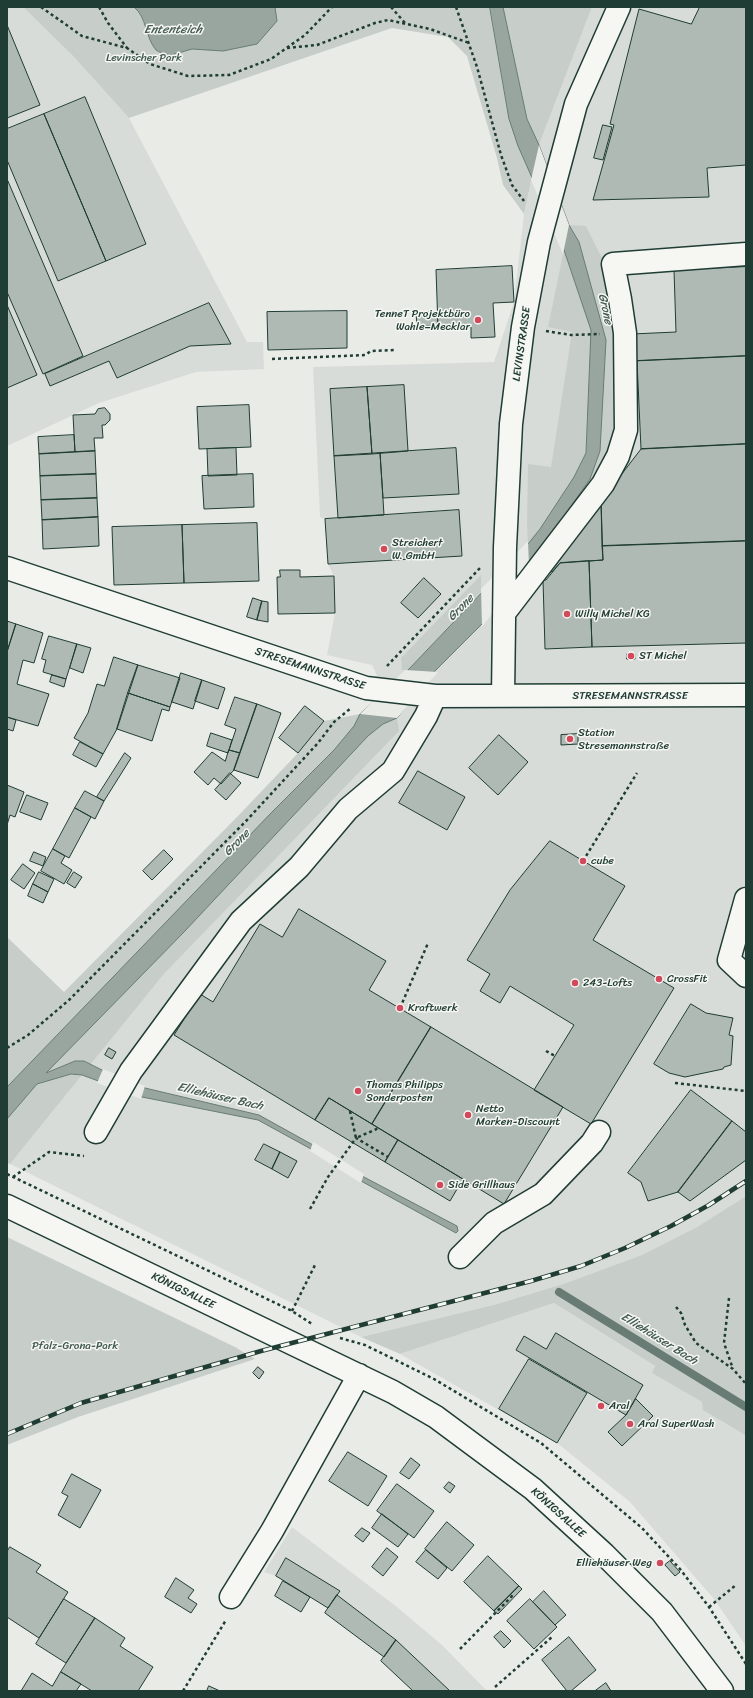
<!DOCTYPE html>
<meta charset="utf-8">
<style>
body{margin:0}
#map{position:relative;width:753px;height:1698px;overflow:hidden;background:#e9ebe7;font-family:Sriracha,sans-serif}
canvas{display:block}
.frame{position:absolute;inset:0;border:8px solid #1f3d34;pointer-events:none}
</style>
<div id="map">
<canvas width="753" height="1698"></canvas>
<div class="frame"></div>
</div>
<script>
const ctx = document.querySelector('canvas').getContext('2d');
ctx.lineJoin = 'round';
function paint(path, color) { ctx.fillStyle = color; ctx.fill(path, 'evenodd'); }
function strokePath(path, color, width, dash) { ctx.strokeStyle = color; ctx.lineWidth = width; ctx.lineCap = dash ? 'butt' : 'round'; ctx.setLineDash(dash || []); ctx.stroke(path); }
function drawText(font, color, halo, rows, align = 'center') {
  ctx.font = font + ' Sriracha,sans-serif'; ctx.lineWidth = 3; ctx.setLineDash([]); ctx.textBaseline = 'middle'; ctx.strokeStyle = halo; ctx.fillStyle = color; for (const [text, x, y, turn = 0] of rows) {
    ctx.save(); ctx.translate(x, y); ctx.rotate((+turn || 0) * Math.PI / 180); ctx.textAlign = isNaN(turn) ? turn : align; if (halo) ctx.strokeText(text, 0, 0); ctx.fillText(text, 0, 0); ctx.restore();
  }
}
paint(new Path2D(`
 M7 7H23L73 56 129 118 247 342H263L264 369 196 372 99 403 7 446Z
 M592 7H746V1196L697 1227 643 1255 566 1283 497 1304 361 1337 10 1164 164 974 254 881 397 718 372 665 327 655 335 613 334 576 328 564 325 519 320 517 313 367 494 362 514 302 524 214 539 145Z
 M554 1303 655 1366 653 1373 702 1402 722 1422 746 1436V1646L714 1599 630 1502 557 1443 400 1354Z
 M292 1527 397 1607 442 1645 487 1691H413L381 1661 384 1657 328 1608 276 1576 264 1572Z`), '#d8dcd8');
paint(new Path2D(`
 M23 7H592L539 145 524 214 503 185 497 158 467 56 448 37 392 28 129 118 73 56Z
 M569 225 586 226 606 266 615 301 618 430 611 455 529 572 527 523 528 464 551 467 572 332 548 327Z
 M481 575V592L408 670H402L401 658Z
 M360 714 397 718 399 731 164 974 10 1164 7 1163V937L64 992 238 816 298 753 324 721Z
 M746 1196V1436L703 1410 702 1402 652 1373 655 1366 554 1303 400 1354 361 1337 497 1304 566 1283 642 1255 697 1227Z
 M7 1237 235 1347 255 1359 78 1417 7 1445Z`), '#c7cec9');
const water = new Path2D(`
 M134 7H275L277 21 257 44 223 51 192 49 168 56C164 54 159 52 156 50 145 37 147 17 134 7Z
 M490 7H503L527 119 539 145 569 225 579 242 606 340 600 451 590 479 546 542 482 624 435 671 397 718 383 724 368 736 184 932 46 1073 75 1061H84L102 1070 145 1088 259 1115 313 1145 362 1176 457 1226 458 1231 456 1233 361 1181 311 1149 258 1120 142 1097 82 1075 71 1074 37 1084 7 1119V1087L273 811 334 750 354 726 360 714 408 670 528 544 540 529 574 477 586 453 591 330 564 250 518 146 509 119Z`);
paint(water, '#99a6a0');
strokePath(water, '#687c75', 1);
paint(new Path2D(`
 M539 145 569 225 563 254 531 180Z
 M528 541 529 565 482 627 481 589Z
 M405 670 438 672 397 718 360 714Z
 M103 1069 145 1086 141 1099 97 1083Z
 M313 1142 364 1174 361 1183 310 1151Z`), '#e9ebe7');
strokePath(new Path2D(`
 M559 1292 746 1407`), '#687c75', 8);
const building = new Path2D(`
 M700 7H746V165L707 168 709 197 593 200 614 125 610 124 639 9 691 24Z
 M7 25 40 105 7 118Z
 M85 97 146 244 106 261 44 114Z
 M44 114 106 261 58 281 7 160V129Z
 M603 125 612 127 603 160 594 158Z
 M7 179 83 356 43 374 7 292Z
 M512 266 514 302 493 303 495 337 471 338V327L438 328 436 270Z
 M746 267V356L633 361 632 334 676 332 674 270Z
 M209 303 231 344 190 346 117 378 109 361 50 386 45 374Z
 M7 305 37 375 7 388Z
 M347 311V348L268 350 267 312Z
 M437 312 438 325 417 326 416 313Z
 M746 356V444L641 449 637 361Z
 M404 385 408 451 372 454 367 387Z
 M367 387 372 454 334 456 330 389Z
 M249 405 251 447 199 449 197 407Z
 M105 408 110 414V420L105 425H102L103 438H94L95 451 75 452 73 415 95 414 98 409Z
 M74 435 75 452 39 454 38 437Z
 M746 444V541L602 546 601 501 641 449Z
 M236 448 237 475 208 476 207 449Z
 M456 448 459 494 383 498 380 453Z
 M95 451 96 474 40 476 39 454Z
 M380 453 384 515 338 518 334 456Z
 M96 474 97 498 41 500 40 476Z
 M253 474 254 507 204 509 202 476Z
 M97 498 98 517 42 520 41 500Z
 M601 501 603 560 560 563 552 572 545 567Z
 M459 510 462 556 328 564 325 519Z
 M98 517 99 546 43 549 42 520Z
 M257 523 259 581 184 583 182 525Z
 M182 525 184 583 114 585 112 527Z
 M746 541V643L592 647 589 561 603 560 602 546Z
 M589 561 592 647 545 649 543 580H546L560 563Z
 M280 570H300V577L334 576 335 613 278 614 277 577H280Z
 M424 578 441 594 418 618 401 603Z
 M253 598 262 601 257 620 247 617Z
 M262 601 268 602V622L257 620Z
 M7 621 16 624 7 652Z
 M16 624 43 633 34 663 23 660 17 684 49 694 38 726 7 717V652Z
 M49 636 77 644 66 679 43 672 46 660 42 659Z
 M77 644 91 648 83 673 70 668Z
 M627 654H635V659H627Z
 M114 657 138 665 117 729 103 754 74 738 88 713 97 684 104 686Z
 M138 665 180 678 170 707 128 693Z
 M181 673 202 680 193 709 172 702Z
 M52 675 66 679 64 687 50 682Z
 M202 680 225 688 218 709 195 701Z
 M128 693 170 707 169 711 162 709 152 741 117 729Z
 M235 697 257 704 240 753 229 750 236 729 225 725Z
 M257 704 281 713 258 778 234 770Z
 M305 706 324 721 298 753 279 738Z
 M7 717 16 720 13 731 7 729Z
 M211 733 232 740 228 753 207 746Z
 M578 734V744L561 745V735Z
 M499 735 528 762 498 795 469 768Z
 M80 742 103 754 96 767 73 755Z
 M229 750 240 753 234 770 221 784 214 778 208 785 194 772 212 752 225 761Z
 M125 753 131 758 104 801 97 797Z
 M418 771 465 797 447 830 399 803Z
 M230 773 241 783 226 800 215 790Z
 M7 785 24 792 15 817 10 815 7 825Z
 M85 791 104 801 95 819 75 808Z
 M27 795 48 803 41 820 20 812Z
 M75 808 91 817 69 858 53 849Z
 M550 841 625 886 593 940 674 988 591 1124 534 1090 574 1025 510 986 500 1003 480 991 490 974 467 960 510 890Z
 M53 849 65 856 61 863 72 870 64 884 41 871Z
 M164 850 173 859 152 880 143 871Z
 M34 852 46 857 43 866 30 861Z
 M23 864 35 873 24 889 11 880Z
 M39 872 54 879 48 892 33 884Z
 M74 872 82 877 75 888 67 883Z
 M33 884 48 892 43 903 28 896Z
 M299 909 386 961 369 990 431 1027 372 1124 329 1098 315 1120 174 1035 200 994 213 1002 260 924 282 937Z
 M691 1004 706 1013 733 1018 729 1035 733 1036 731 1065 724 1067 723 1069 685 1077 669 1073 654 1064Z
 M431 1027 563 1107 504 1204 372 1124Z
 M109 1048 116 1052 112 1059 105 1055Z
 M691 1090 732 1121 678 1192 648 1201 641 1182 628 1173Z
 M329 1098 398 1140 385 1162 315 1120Z
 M732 1121 746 1132V1160L690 1201 678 1192Z
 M398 1140 463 1179 450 1201 385 1162Z
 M264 1144 280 1152 272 1169 255 1160Z
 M280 1152 297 1161 288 1178 272 1169Z
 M556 1333 643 1385 626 1415 516 1350 524 1336 546 1349Z
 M529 1359 587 1393 557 1443 499 1409Z
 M258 1367 264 1372 259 1379 253 1373Z
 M636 1399 653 1416 622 1446 608 1432 626 1415Z
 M348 1452 387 1476 368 1506 329 1481Z
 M411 1458 420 1465 409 1479 400 1473Z
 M72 1474 101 1490 80 1528 58 1515 68 1496 62 1493Z
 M449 1482 455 1486 450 1493 444 1488Z
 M397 1484 434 1511 414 1538 377 1511Z
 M382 1514 408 1534 398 1547 372 1528Z
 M447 1522 474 1545 452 1571 425 1549Z
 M362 1528 370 1533 363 1542 355 1536Z
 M10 1547 41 1565 36 1572 68 1592 39 1638 7 1617V1552Z
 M387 1548 398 1557 383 1576 372 1567Z
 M426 1550 447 1568 438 1579 416 1562Z
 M488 1556 519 1586 494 1611 464 1582Z
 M286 1558 340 1591 328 1608 276 1576Z
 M670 1561 680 1572 675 1576 665 1565Z
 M176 1578 194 1590 188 1598 197 1604 191 1613 165 1597Z
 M283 1581 310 1597 301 1612 275 1596Z
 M519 1586 522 1589 498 1614 494 1611Z
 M544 1591 566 1615 555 1625 533 1602Z
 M337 1595 396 1640 384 1657 325 1613Z
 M64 1599 95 1618 66 1663 36 1644Z
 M530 1599 557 1627 534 1649 507 1621Z
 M95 1618 125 1638 120 1646 153 1667 138 1691H92L61 1672Z
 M501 1631 511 1641 504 1648 494 1637Z
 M569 1637 596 1670 571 1691H567L542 1660Z
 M396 1640 450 1691H413L381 1661Z
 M61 1672 81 1684 76 1691H21L32 1673 52 1686Z
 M606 1683 611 1691H595Z
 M209 1686 220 1691H207Z`);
paint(building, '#b0bab5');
strokePath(building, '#1f3d34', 1);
const minor = new Path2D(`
 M7 568 366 688 435 696 746 695
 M505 612 603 484 618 456 626 430 625 333 620 299 613 264 746 254
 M503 696 505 547 511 424 523 327 539 242 576 104 619 7
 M746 899 729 960 746 976
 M96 1132 131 1071 241 921 299 867 348 809 393 771 426 716 435 696
 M7 1206 393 1392 436 1417 533 1489 604 1554 662 1612 722 1691
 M460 1257 494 1223 543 1194 592 1143 599 1132
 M231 1597 272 1531 359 1375`);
strokePath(minor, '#1f3d34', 25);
strokePath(new Path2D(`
 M41 7 82 36 127 48 150 64 188 76 229 75 271 59 305 35 332 7
 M99 7 108 23 127 48
 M391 7 405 23
 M456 7 477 67 501 155 512 185 524 201
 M287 48 317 45 375 23 388 20 430 29 469 43
 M546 331 571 335 600 334
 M272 359 365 355 371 351 394 350
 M387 666 480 568
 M583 861 637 773
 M400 1008 428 943
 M7 1048 28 1035 69 1000 247 820 318 743 334 722 351 708
 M546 1051 555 1056
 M675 1083 746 1091
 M350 1111 356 1138 379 1128
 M7 1174 292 1311 312 1324
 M13 1177 49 1152 84 1156
 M310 1209 328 1177 356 1138 388 1157
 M729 1298 724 1343 733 1369
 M676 1307 681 1313 685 1325 696 1343 733 1369 746 1384
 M292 1311 315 1265
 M340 1338 365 1345 434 1379 541 1443 642 1528 680 1569 709 1607 746 1664
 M709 1607 736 1585
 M460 1649 514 1594
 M495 1687 552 1637
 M183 1691 226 1620`), '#1f3d34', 2.5, [3, 3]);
strokePath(minor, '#f6f6f2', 22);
const rail = new Path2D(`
 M7 1434 81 1403 261 1351 531 1281 581 1266 625 1248 671 1226 709 1205 746 1181`);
strokePath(rail, '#1f3d34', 4.5);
strokePath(rail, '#f6f6f2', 3, [9]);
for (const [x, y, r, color] of [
 [478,320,4,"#d1495b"],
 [384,549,4,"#d1495b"],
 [567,614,4,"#d1495b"],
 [631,656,4,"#d1495b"],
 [570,739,4,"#d1495b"],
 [583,861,4,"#d1495b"],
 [659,979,4,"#d1495b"],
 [575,983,4,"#d1495b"],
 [400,1008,4,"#d1495b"],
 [358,1091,4,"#d1495b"],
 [468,1115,4,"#d1495b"],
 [440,1185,4,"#d1495b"],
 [601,1406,4,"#d1495b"],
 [630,1424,4,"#d1495b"],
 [660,1563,4,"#d1495b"]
]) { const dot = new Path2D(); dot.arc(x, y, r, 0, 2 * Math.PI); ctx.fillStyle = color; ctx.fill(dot); strokePath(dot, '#f6f6f2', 1.5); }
drawText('11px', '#415a52', '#f6f6f2', [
 ["Levinscher Park",144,58],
 ["Pfalz-Grona-Park",75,1346]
]);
drawText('11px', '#1f3d34', '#f6f6f2', [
 ["TenneT Projektbüro",470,314,"right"],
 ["Wahle–Mecklar",470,327,"right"],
 ["Streichert",392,543],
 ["W. GmbH",392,556],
 ["Willy Michel KG",575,614],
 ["ST Michel",639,656],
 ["Station",578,733],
 ["Stresemannstraße",578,746],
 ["cube",591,861],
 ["CrossFit",667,979],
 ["243-Lofts",583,983],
 ["Kraftwerk",408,1008],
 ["Thomas Philipps",366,1085],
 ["Sonderposten",366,1098],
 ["Netto",476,1109],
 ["Marken-Discount",476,1122],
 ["Side Grillhaus",448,1185],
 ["Aral",609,1406],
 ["Aral SuperWash",638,1424],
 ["Elliehäuser Weg",652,1563,"right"]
], 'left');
drawText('11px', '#1f3d34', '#f6f6f2', [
 ["LEVINSTRASSE",522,344,-82],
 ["STRESEMANNSTRASSE",310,669,18],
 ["STRESEMANNSTRASSE",630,696],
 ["KÖNIGSALLEE",183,1291,26],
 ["KÖNIGSALLEE",558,1513,42]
]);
drawText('italic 12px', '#445c54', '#f6f6f2', [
 ["Ententeich",173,30],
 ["Grone",605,309,78],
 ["Grone",461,608,-46],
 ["Grone",237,843,-46],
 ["Elliehäuser Bach",220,1097,13],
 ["Elliehäuser Bach",659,1339,32]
]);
</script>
